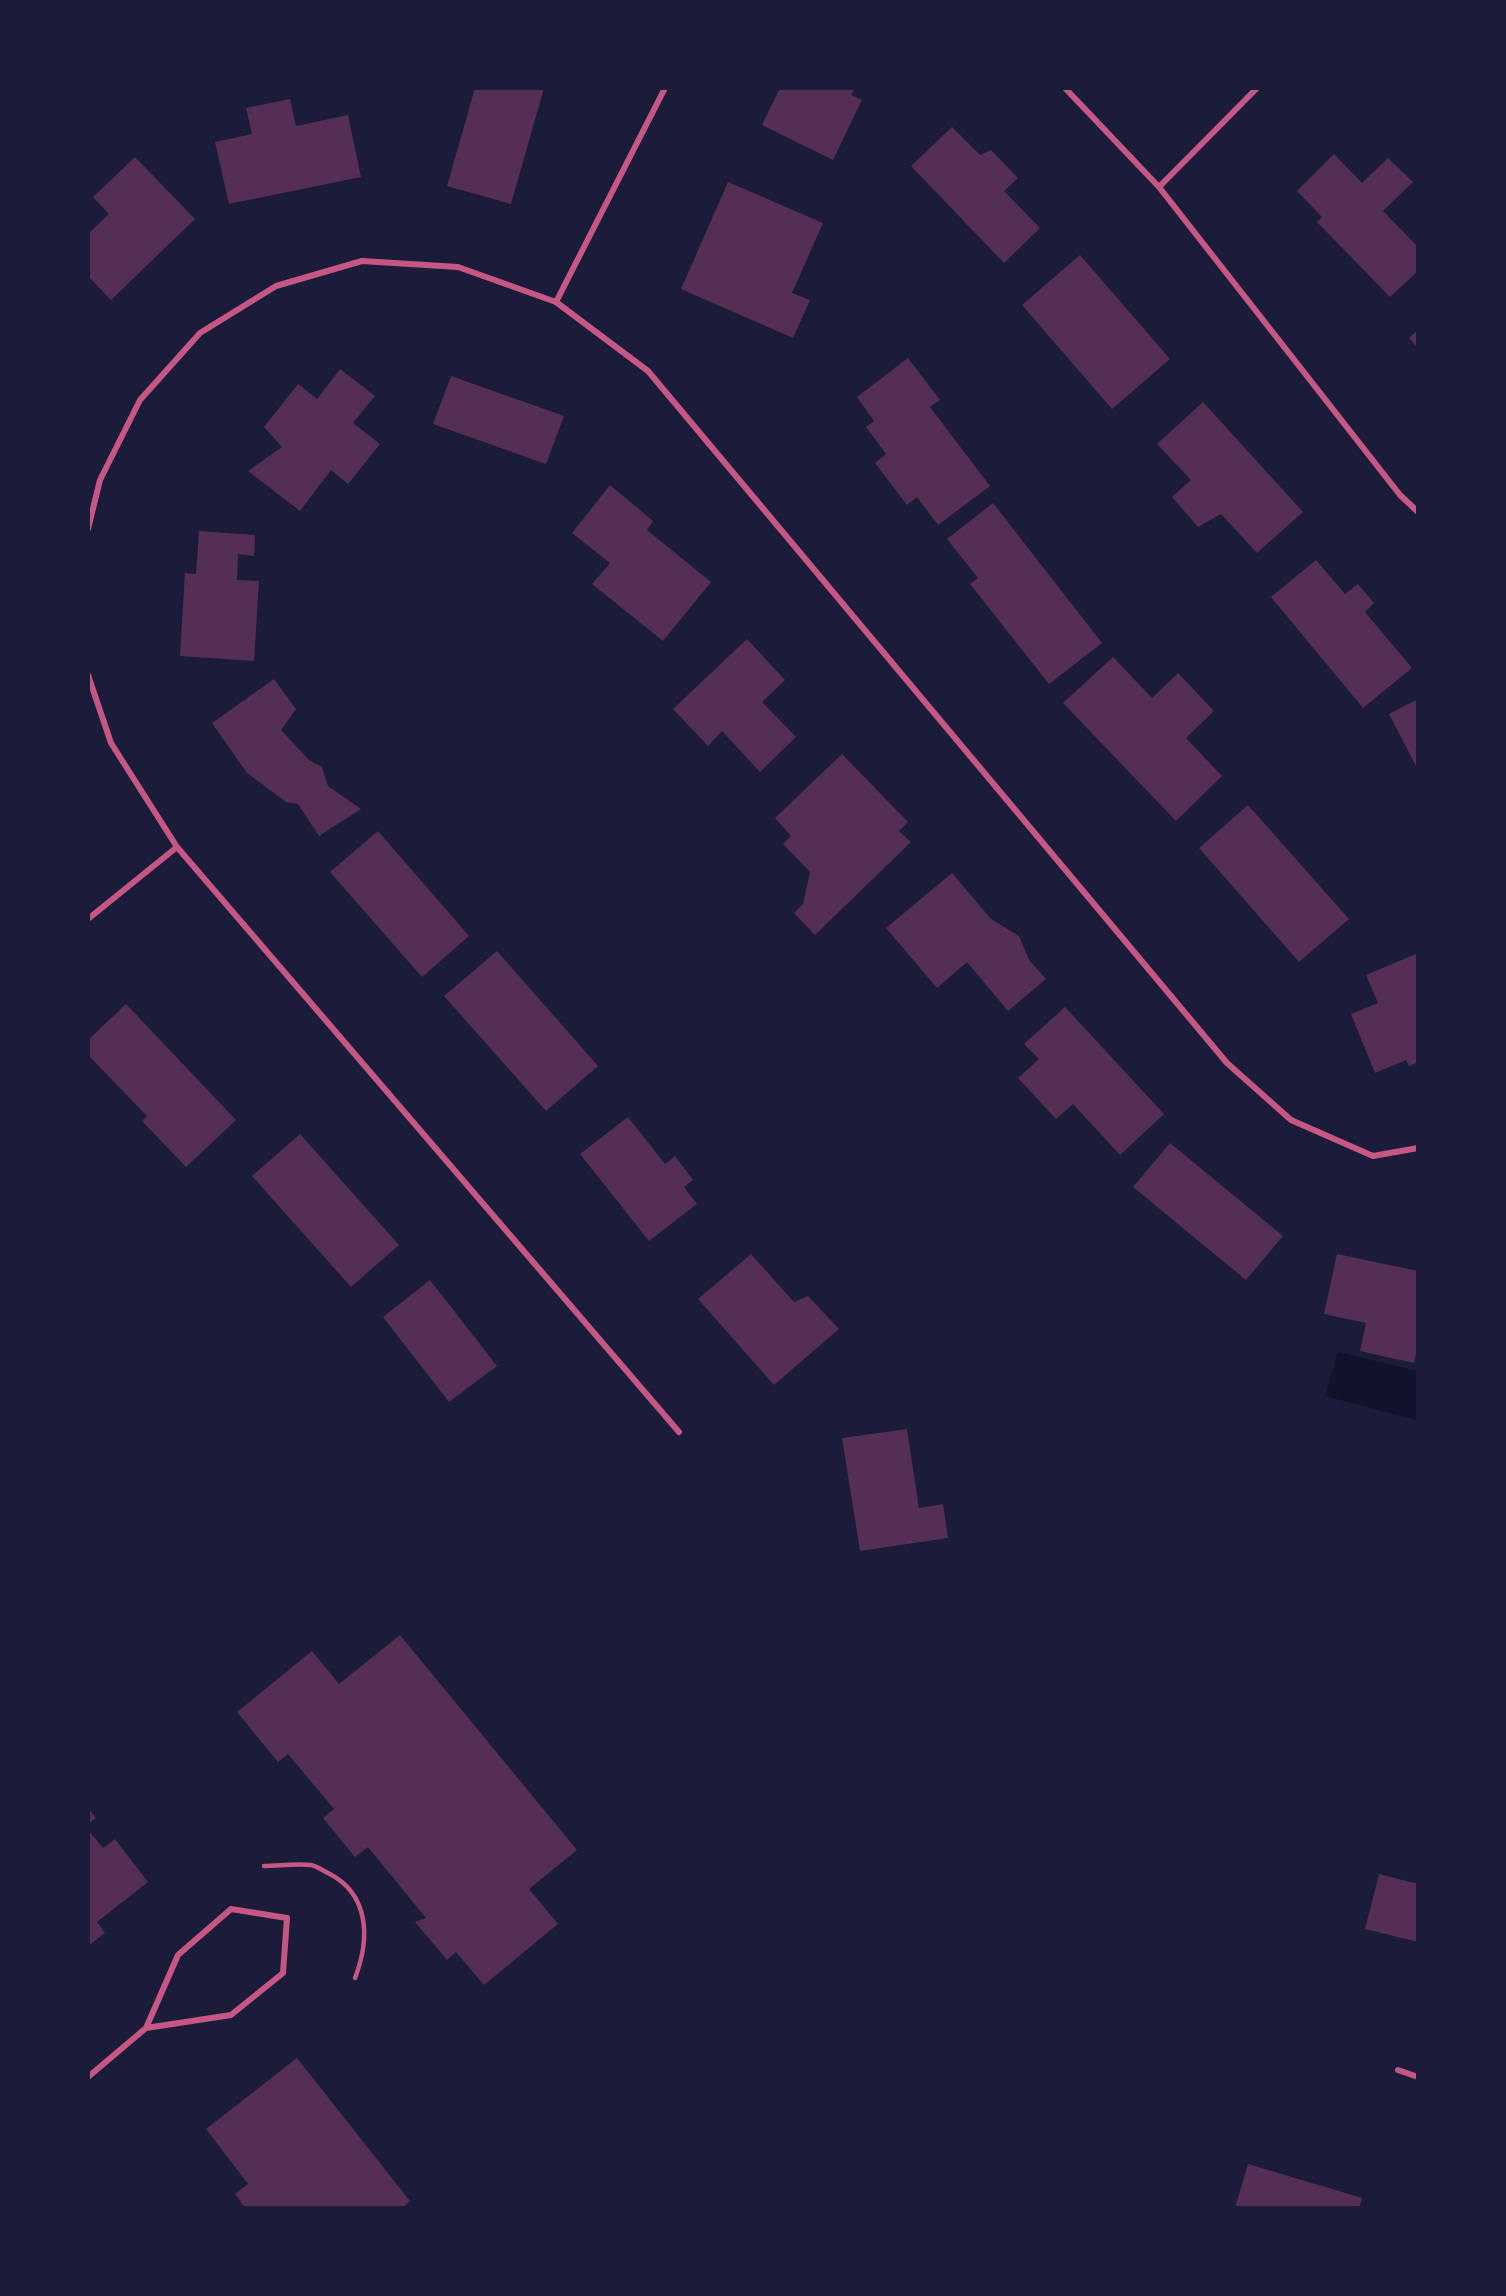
<!DOCTYPE html>
<style>
body{margin:0}
#map{position:relative;width:1506px;height:2296px;overflow:hidden;background:#1b1b3a;font-family:"Titillium Web",sans-serif}
canvas{display:block}
.frame{position:absolute;inset:0;border:90px solid #1b1b3a;pointer-events:none}
</style>
<div id="map">
<canvas width="1506" height="2296"></canvas>
<div class="frame"></div>
</div>
<script>
const ctx = document.querySelector('canvas').getContext('2d');
ctx.lineJoin = 'round';
function paint(path, color) { ctx.fillStyle = color; ctx.fill(path, 'evenodd'); }
function strokePath(path, color, width, dash) { ctx.strokeStyle = color; ctx.lineWidth = width; ctx.lineCap = dash ? 'butt' : 'round'; ctx.setLineDash(dash || []); ctx.stroke(path); }
paint(new Path2D(`
 M1338 1352 1417 1371V1420L1325 1396Z`), '#12122b');
paint(new Path2D(`
 M475 88H544L511 204 447 186Z
 M780 88H855L851 95 862 100 833 160 762 125Z
 M290 99 296 126 348 115 361 177 229 204 215 142 252 134 246 108Z
 M952 127 980 155 991 150 1018 178 1004 191 1040 228 1004 263 911 166Z
 M1334 154 1362 183 1388 158 1413 182 1383 211 1418 247V271L1390 297 1317 222 1322 217 1297 191Z
 M135 157 195 219 111 300 88 276V234L109 214 93 197Z
 M728 182 823 223 792 293 810 300 793 338 681 289Z
 M1080 255 1170 359 1112 409 1022 305Z
 M1418 330V348L1409 338Z
 M908 358 940 400 930 407 990 486 938 525 917 497 907 505 875 463 886 454 866 427 874 421 857 397Z
 M340 369 375 396 353 423 380 444 348 484 331 470 300 511 248 471 282 447 264 427 298 384 317 399Z
 M451 376 564 416 546 464 433 424Z
 M1203 402 1303 512 1257 553 1221 514 1198 527 1172 497 1191 480 1157 444Z
 M610 485 653 521 647 530 711 582 663 641 592 584 610 563 572 533Z
 M993 503 1102 643 1049 684 970 584 978 578 947 539Z
 M199 531 255 535 254 556 238 554 237 580 259 581 254 661 180 656 185 573 196 574Z
 M1316 560 1345 594 1358 584 1374 603 1365 612 1412 668 1363 708 1271 597Z
 M747 639 785 680 762 702 796 737 760 772 722 731 708 746 673 709Z
 M1113 657 1152 698 1178 673 1214 711 1186 738 1222 776 1176 821 1063 703Z
 M274 679 296 709 281 730 309 760 322 767 328 786 361 809 319 836 298 804 286 802 247 773 212 723Z
 M1418 699V770L1389 714Z
 M842 754 908 822 899 831 911 842 815 935 794 913 803 904 810 872 783 844 791 836 775 818Z
 M1248 805 1349 919 1299 962 1199 848Z
 M378 831 469 936 422 977 330 872Z
 M952 873 991 919 1019 936 1029 960 1046 979 1008 1011 967 962 937 988 886 928Z
 M497 951 598 1066 546 1111 444 996Z
 M1418 953V1062L1409 1066 1406 1060 1375 1073 1351 1014 1378 1003 1366 975Z
 M126 1004 236 1120 186 1167 142 1121 147 1116 88 1055V1040Z
 M1065 1007 1164 1114 1120 1155 1073 1104 1056 1119 1018 1078 1039 1059 1024 1044Z
 M628 1117 665 1164 675 1156 693 1180 684 1187 697 1204 649 1241 580 1154Z
 M300 1134 399 1245 351 1287 252 1176Z
 M1170 1143 1283 1236 1246 1280 1133 1187Z
 M751 1254 794 1302 808 1296 839 1329 774 1385 698 1299Z
 M1337 1254 1418 1271V1344L1414 1363 1360 1351 1366 1323 1324 1314Z
 M430 1280 497 1366 449 1402 383 1317Z
 M907 1429 919 1508 943 1504 948 1538 860 1551 842 1438Z
 M400 1635 577 1850 529 1889 558 1924 484 1985 456 1952 447 1960 415 1922 426 1918 368 1847 355 1857 323 1818 334 1809 288 1754 278 1762 237 1712 312 1651 339 1684Z
 M88 1808 96 1818 88 1824Z
 M88 1830 103 1848 115 1839 148 1882 97 1922 105 1933 88 1946Z
 M1379 1874 1418 1884V1942L1365 1929Z
 M297 2058 410 2201 402 2208H245L235 2194 248 2184 206 2129Z
 M1248 2164 1362 2198 1359 2208H1235Z`), '#542f53');
strokePath(new Path2D(`
 M264 1866C278 1866 296 1863 311 1865 316 1866 322 1870 328 1873 370 1894 370 1939 355 1978`), '#c65784', 4.5);
strokePath(new Path2D(`
 M1065 88 1159 187 1400 495 1418 512
 M1159 187 1257 88
 M556 302 665 88
 M88 529 100 480 140 400 200 333 276 286 362 261 458 267 556 302 648 371 1227 1063 1291 1120 1373 1156 1418 1148
 M88 675 111 743 177 847 679 1432
 M88 919 177 847
 M231 1909 287 1918 283 1973 231 2015 146 2028 178 1955Z
 M1398 2070 1418 2077
 M88 2077 146 2028`), '#c65784', 6);
</script>
